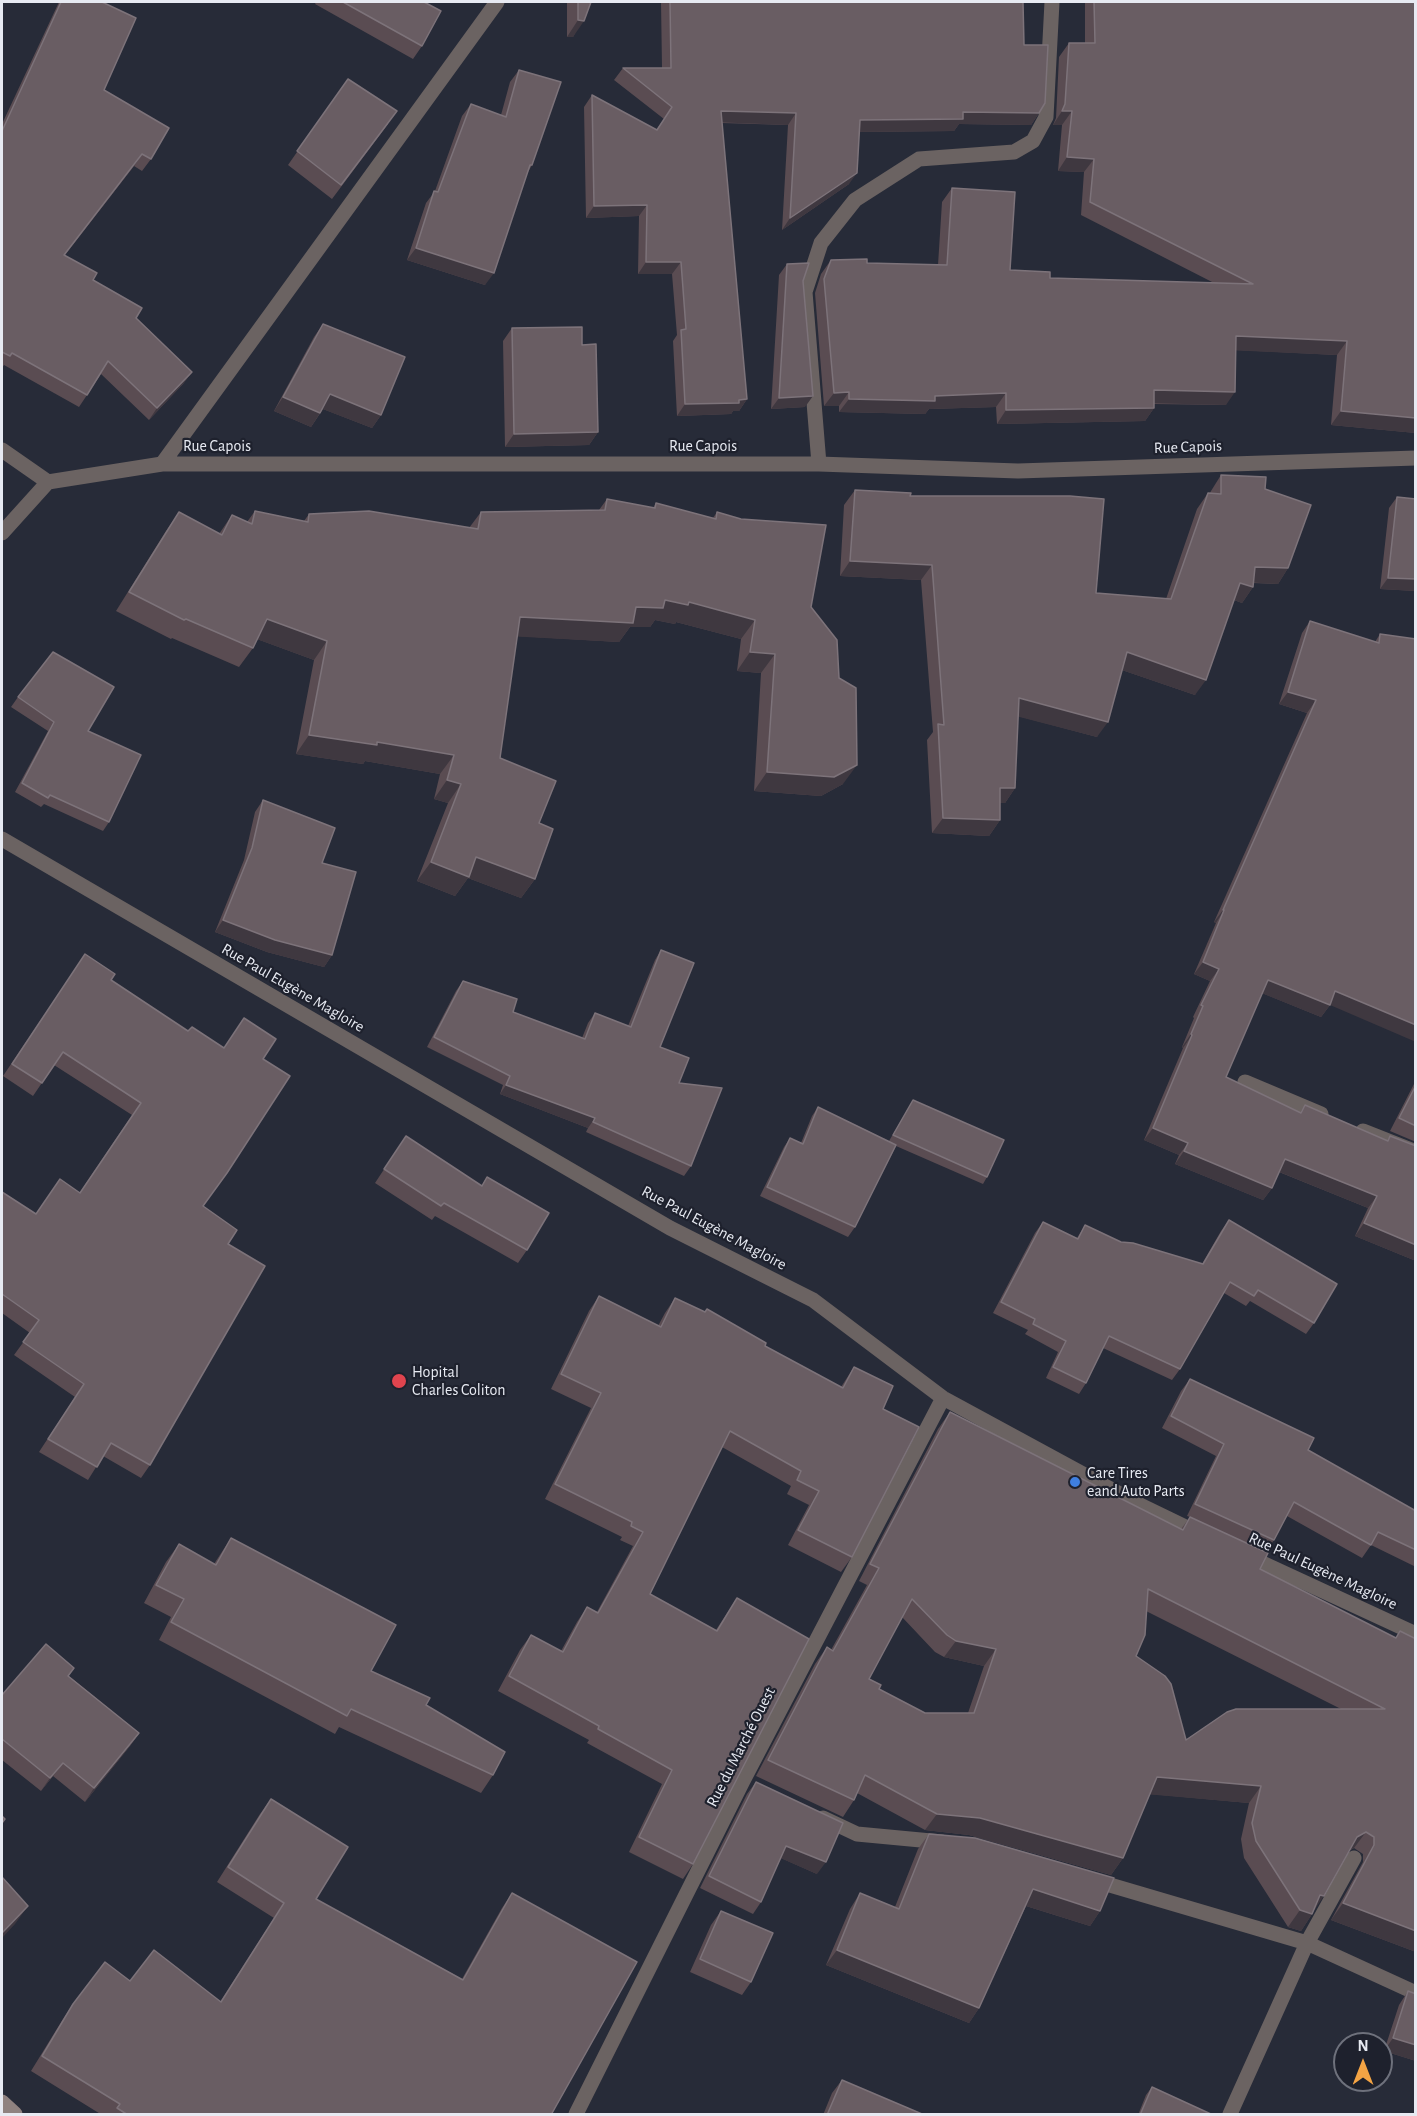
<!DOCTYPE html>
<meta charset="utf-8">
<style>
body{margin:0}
#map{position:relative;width:1417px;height:2116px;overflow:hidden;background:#272b38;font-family:"Alegreya Sans",sans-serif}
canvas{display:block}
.frame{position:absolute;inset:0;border:3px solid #e7eaf2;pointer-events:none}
.north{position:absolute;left:1333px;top:2032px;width:60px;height:60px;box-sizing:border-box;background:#1e212d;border:2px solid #6e717c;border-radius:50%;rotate:0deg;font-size:16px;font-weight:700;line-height:24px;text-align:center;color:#e7eaf2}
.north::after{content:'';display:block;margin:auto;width:21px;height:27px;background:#f4a444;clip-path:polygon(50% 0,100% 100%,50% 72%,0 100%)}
</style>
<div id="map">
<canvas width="1417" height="2116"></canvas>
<div class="frame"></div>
<div class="north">N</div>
</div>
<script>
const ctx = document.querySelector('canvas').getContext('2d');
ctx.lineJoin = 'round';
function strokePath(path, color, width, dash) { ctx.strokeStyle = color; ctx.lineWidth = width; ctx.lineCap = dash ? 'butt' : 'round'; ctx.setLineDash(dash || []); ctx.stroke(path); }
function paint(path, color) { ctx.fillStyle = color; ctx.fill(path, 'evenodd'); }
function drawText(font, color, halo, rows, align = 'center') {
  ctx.font = font + ' "Alegreya Sans",sans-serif'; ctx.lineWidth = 4.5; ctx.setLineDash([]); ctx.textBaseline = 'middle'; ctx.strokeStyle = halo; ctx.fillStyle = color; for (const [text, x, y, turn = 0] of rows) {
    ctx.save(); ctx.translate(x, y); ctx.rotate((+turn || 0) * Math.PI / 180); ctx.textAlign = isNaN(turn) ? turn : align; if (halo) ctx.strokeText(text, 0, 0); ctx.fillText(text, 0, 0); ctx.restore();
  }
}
strokePath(new Path2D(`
 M2 450 48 482 162 464H819L1018 471 1416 458
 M162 464 497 2
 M819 464 805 292 821 243 855 200 919 159 1014 152 1033 141 1046 117 1052 2
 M2 533 48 482
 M2 839 670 1228 813 1300 943 1398 1142 1506 1202 1535
 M1245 1082 1321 1114
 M1363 1131 1416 1152
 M1245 1555 1416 1634
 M823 1818 857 1834 942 1842
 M1093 1880 1307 1943 1416 1993
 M576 2114 743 1781 943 1398
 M1230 2114 1307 1943 1354 1858`), '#6b6362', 15);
strokePath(new Path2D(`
 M2 2102 15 2114`), '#8f8280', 15);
paint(new Path2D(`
 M59 2H102L104 90 151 159 142 171 134 166 65 255 136 318 192 372 183 384 149 420 101 374 79 407 4 365 2 368V124Z
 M316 2H424L422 46 413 59 315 4Z
 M567 2H591L573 37H567Z
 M661 2H1023L1024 45 1039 113 1031 125 959 124 954 131 860 132 849 184 782 230 788 125 722 123 747 399 739 411H733L731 414 677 416 673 341 677 335 672 274H638L639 216 586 218 584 107 592 95 656 130 664 119 614 80 623 68H662Z
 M1085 2H1416V433L1331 425 1337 355 1236 350 1226 405 1154 404V408L1145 421 997 424 996 407 929 409 925 414 839 412V406H824L815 293 821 274 831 260 867 263 938 265 942 202 952 188 1010 270 1050 278 1214 283 1081 215 1084 172 1058 171 1062 125H1053L1056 118 1059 57 1069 43H1085Z
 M519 70 532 165 528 172 485 285 407 260 426 203 435 191 462 116 471 104 501 115 510 82Z
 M348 79 388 124 332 199 288 165Z
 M787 264 805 407 771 409 779 275Z
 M323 324 381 415 372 428 323 409 311 427 274 411 314 337Z
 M512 328 582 345 598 432 589 445 505 447 503 341Z
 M1221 475 1265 489 1288 568 1278 584 1253 583V587L1242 603 1234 600 1195 695 1122 670 1097 737 1018 716 1015 788 1005 803H1000V820L989 836 932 833 927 740 933 732 921 580 840 576 844 505 855 490 910 496 1096 593 1166 599 1197 509 1208 493H1210L1211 491Z
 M1397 497 1416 591 1380 589 1389 508Z
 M607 499 653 508 656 503 713 518 717 512 811 607 843 784 821 796 754 791 761 673 737 671 741 639 676 622 675 624 655 620 650 627H630L619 642 517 636 500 758 539 823 535 879 521 898 468 878 455 896 417 881 448 803 434 799 440 774 365 761 363 764 296 754 314 660 257 639 253 648 239 667 172 638 171 639 116 611 166 531 179 512 219 534 232 515 247 522 255 511 304 521 309 514 469 528 481 512 599 510Z
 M1310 621 1375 642 1380 634 1330 1005 1321 1017 1262 993 1226 1077 1300 1113 1305 1105 1387 1141 1390 1136 1416 1261 1355 1236 1368 1208 1279 1172 1272 1188 1263 1200 1175 1164 1179 1155 1144 1140 1183 1048 1182 1047 1194 1018 1193 1017 1210 981 1194 974 1216 923 1214 922 1307 713 1279 704 1302 633Z
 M18 697 88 731 109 822 103 831 44 804 41 807 15 792 48 731 11 707Z
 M263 800 322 863 332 955 324 967 267 952 215 932 244 860 255 812Z
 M661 950 660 1047 679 1083 691 1166 684 1176 586 1132 588 1128 500 1094 503 1085 427 1047 456 991 463 981 513 1012 582 1038 588 1023 595 1013 628 1026 655 960Z
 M85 954 111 980 188 1031 224 1048 263 1059 203 1206 228 1244 150 1465 141 1478 103 1456 88 1480 39 1452 75 1397 14 1355 30 1333 2 1313V1192L36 1214 80 1192 132 1115 54 1065 33 1096 3 1076Z
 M1416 1080V1142L1390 1131Z
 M913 1100 987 1177 983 1184 896 1146 855 1227 848 1237 760 1196 784 1147 790 1138 801 1143 812 1116 818 1107 889 1141Z
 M406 1136 481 1186 487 1177 527 1250 518 1263 435 1216 432 1220 375 1183Z
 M1229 1220 1314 1323 1306 1334 1250 1301 1246 1306 1224 1293 1180 1369 1172 1380 1103 1348 1086 1383 1079 1394 1046 1378 1058 1352 1025 1334 1028 1330 993 1313 1035 1233 1043 1222 1077 1238 1085 1225 1121 1242 1202 1264 1221 1231Z
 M599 1296 658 1326 665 1313 675 1298 841 1387 854 1367 883 1409 852 1557 841 1572 788 1545 809 1505 787 1494 791 1486 722 1447 650 1594 716 1630 737 1598 693 1864 683 1879 629 1852 662 1784 587 1743 589 1740 498 1691 520 1650 531 1635 561 1651 577 1622 587 1607 597 1612 633 1546 620 1540 622 1537 545 1499 591 1408 551 1389 589 1311Z
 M1190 1379 1308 1450 1416 1511V1567L1371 1545 1362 1558 1287 1516 1274 1540 1266 1552 1260 1569 1395 1638 1400 1631 1416 1639V1952L1331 1920 1363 1862V1854L1354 1848 1349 1851 1312 1914 1301 1931 1288 1927 1244 1858 1241 1839 1249 1803 1150 1794 1123 1858 1111 1875 969 1835 925 1830 857 1793 854 1800 843 1817 756 1776 815 1664 827 1647 831 1650 867 1585 859 1581 938 1429 950 1412 1181 1529 1190 1517 1187 1516 1216 1456 1162 1428 1181 1391ZM1146 1611 1341 1709 1186 1740 1136 1656ZM902 1617 935 1652 944 1657 984 1666 968 1713H925L879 1689 869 1679Z
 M231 1538 371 1671 426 1705 493 1775 481 1793 339 1727 335 1734 159 1640 171 1617 144 1603 166 1562 179 1544 214 1564Z
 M69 1676 139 1733 130 1746 85 1802 53 1776 41 1791 2 1760V1695Z
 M756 1782 817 1874 781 1858 761 1902 753 1914 700 1888 747 1794Z
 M271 1799 316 1899 462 1979 502 1908 512 1893 551 2115H102L31 2071 63 2019 73 2004 130 1981 220 2002 274 1918 217 1882 260 1814Z
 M929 1834 1100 1911 1090 1926 1026 1906 979 2008 969 2023 826 1965 850 1909 860 1893 895 1907 918 1849Z
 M721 1911 751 1982 742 1995 690 1972 711 1925Z
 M1408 1991 1416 2061 1384 2051 1399 2005Z
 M842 2080 922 2114 823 2115 832 2093Z
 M1152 2087 1213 2115H1138L1146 2095Z`), '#5a4c52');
paint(new Path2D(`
 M578 20 584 21 573 37H567Z
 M721 111 796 113 788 125 713 122Z
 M1062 111H1072L1062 125H1053Z
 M963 112 1039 113 1031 125 959 124 954 131 852 132 860 120Z
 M142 154 134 166 55 267 64 255Z
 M1067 157 1094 159 1084 172 1058 171Z
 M857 173 849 184 782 230 790 218Z
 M647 205 639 216 586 218 594 206Z
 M416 248 494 273 485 285 407 260Z
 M646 262H681L672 274H638Z
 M1236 336 1347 341 1337 355 1227 350Z
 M192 372 183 384 149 420 157 408Z
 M1154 390 1235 392 1226 405 1145 403Z
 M849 392 839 406H824L834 393Z
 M1006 393 996 407 929 409 925 414 839 412 849 399Z
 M330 394 381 415 372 428 320 408Z
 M813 396 805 407 771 409 779 398Z
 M283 397 320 413 311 427 274 411Z
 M747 399 739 411H733L731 414 677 416 685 404Z
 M1154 408 1145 421 997 424 1006 410Z
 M1341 411 1416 418V433L1331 425Z
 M598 432 589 445 505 447 514 434Z
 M850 561 932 565 921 580 840 576Z
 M1255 567 1288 568 1278 584 1244 582Z
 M1388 578 1416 579V591L1380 589Z
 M1240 583 1253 587 1242 603 1229 598Z
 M665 600 689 602 755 620 741 639 676 622 675 624 655 620 650 627H630L619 642 507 636 520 617 636 607Z
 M267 619 327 641 314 660 254 638Z
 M750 652 775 654 761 673 737 671Z
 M1127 652 1206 680 1195 695 1116 668Z
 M1288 692 1316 700 1307 713 1279 704Z
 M1019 698 1108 722 1097 737 1008 714Z
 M309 735 377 742 454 755 440 774 365 761 363 764 296 754Z
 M857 765 843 784 821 796 754 791 767 772Z
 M447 780 461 784 448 803 434 799Z
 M1000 788H1015L1005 803H990Z
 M943 818 1000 820 989 836 932 833Z
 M476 857 535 879 521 898 468 878 455 896 417 881 431 862Z
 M1223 910H1224L1216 923 1214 922Z
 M223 920 332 955 324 967 267 952 215 932Z
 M1203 962 1219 969 1210 981 1194 974Z
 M1268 980 1335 991 1416 1025V1042L1330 1005 1321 1017 1259 992Z
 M1191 1034 1192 1035 1183 1048 1182 1047Z
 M506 1085 595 1118 588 1128 500 1094Z
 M1153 1128 1188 1143 1179 1155 1144 1140Z
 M1184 1151 1272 1188 1263 1200 1175 1164Z
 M1285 1159 1377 1196 1368 1208 1277 1171Z
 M1364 1223 1416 1245V1261L1355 1236Z
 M956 1641 996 1649 984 1666 944 1657Z
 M139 1733 130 1746 85 1802 94 1788Z
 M63 1763 53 1776 41 1791 50 1778Z
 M1157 1777 1261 1786 1249 1803 1145 1794Z
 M937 1814 980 1818 1123 1858 1111 1875 969 1835 925 1830Z
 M1366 1832 1354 1848 1345 1853 1357 1837Z
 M786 1846 826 1862 817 1874 778 1857Z
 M1033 1889 1100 1911 1090 1926 1023 1905Z
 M1320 1895 1324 1896 1312 1913Z
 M1343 1903 1416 1931V1952L1331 1920Z
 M28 1906 15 1924 2 1938V1933Z
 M1300 1910 1312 1914 1301 1931 1288 1927Z
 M837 1950 979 2008 969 2023 826 1965Z
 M1393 2038 1416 2045V2061L1384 2051Z`), '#3f3840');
const building = new Path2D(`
 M61 2H102L136 18 104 90 169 128 151 159 142 154 64 255 97 273 93 280 142 308 136 318 192 372 157 408 108 361 87 395 12 353 10 356 2 352V131Z
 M343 2H424L441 11 422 46Z
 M578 2H591L584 21 578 20Z
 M670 2H1023L1024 45H1048L1045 103 1039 113 963 112V119L860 120 857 173 790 218 796 113 721 111 747 399 739 400V403L685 404 681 330 686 329 681 262H646L647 205 594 206 592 95 657 130 672 107 623 68H671Z
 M1094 2H1416V418L1341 411 1347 341 1236 336 1235 392 1154 390V408L1006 410V393L935 396V401L849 399V392L834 393 824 279 831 260 867 259V263L947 265 952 188 1015 192 1010 270 1050 272V278L1253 284 1090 202 1094 159 1067 157 1072 111H1062L1065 104 1069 43H1095Z
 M519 70 561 82 532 165H530L494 273 416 248 434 191 438 192 471 104 506 117Z
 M348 79 397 111 341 185 297 151Z
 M809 263 803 281 813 396 779 398 787 264Z
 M323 324 405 357 381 415 330 394 320 413 283 397Z
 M582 327V345L596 344 598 432 514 434 512 328Z
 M1221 475 1266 477 1265 489 1311 505 1288 568 1255 567 1253 587 1240 583 1206 680 1127 652 1108 722 1019 698 1015 788H1000V820L943 818 938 724 944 725 932 565 850 561 855 490 911 493 910 496H1070L1104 499 1096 593 1171 599 1208 493 1221 494Z
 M1397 497 1416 499V579L1388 578Z
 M607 499 655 508 656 503 716 519 717 512 741 519 826 525 811 607 837 640 839 678 856 688 857 765 834 777 767 772 775 654 750 652 755 620 689 602 688 605 665 600 663 608 636 607 633 623 520 617 500 758 556 781 539 823 553 829 535 879 476 857 469 877 431 862 461 784 447 780 454 755 377 742V745L309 735 327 641 267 619 253 648 186 619 184 620 129 592 179 512 222 535 232 515 252 524 255 511 308 522 309 514 369 511 478 529 481 512 605 510Z
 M1310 621 1379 643 1380 634 1416 639V1025L1335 991 1330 1005 1268 980 1226 1077 1301 1113 1305 1105 1388 1141 1390 1136 1416 1146V1245L1364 1223 1377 1196 1285 1159 1272 1188 1184 1151 1188 1143 1153 1128 1192 1035 1191 1034 1203 1006 1201 1005 1219 969 1203 962 1224 910H1223L1316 700 1288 692Z
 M53 652 114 687 88 731 141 755 109 822 50 795 48 798 22 783 54 722 18 697Z
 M263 800 335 828 322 863 356 872 332 955 275 940 223 920 252 848Z
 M661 950 694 963 660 1047 689 1058 679 1083 722 1088 691 1166 593 1122 595 1118 506 1085 510 1076 434 1037 463 981 517 999 513 1012 585 1039 595 1013 631 1027Z
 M85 954 115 974 111 980 188 1031 192 1027 224 1048 244 1018 276 1039 263 1059 290 1076 227 1173 203 1206 237 1230 228 1244 265 1266 150 1465 111 1443 97 1467 48 1439 84 1384 23 1342 39 1320 2 1294V1192L36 1214 60 1179 80 1193 141 1103 63 1052 42 1083 12 1064Z
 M1416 1085V1126L1399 1118Z
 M913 1100 1004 1140 987 1177 893 1135Z
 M818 1107 896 1145 855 1227 767 1187 790 1138 803 1144Z
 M406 1136 482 1186 487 1177 549 1213 527 1250 444 1203 441 1206 384 1169Z
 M1229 1220 1337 1284 1314 1323 1258 1290 1254 1296 1230 1282 1180 1369 1109 1336 1086 1383 1053 1367 1066 1341 1033 1324 1035 1319 1001 1302 1043 1222 1078 1239 1085 1225 1121 1242 1133 1243 1203 1264Z
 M599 1296 661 1327 675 1298 705 1312 707 1309 766 1343 765 1346 843 1388 854 1367 893 1386 883 1409 919 1427 852 1557 798 1530 819 1491 797 1480 801 1471 730 1431 650 1594 717 1631 737 1598 809 1639 693 1864 639 1837 672 1770 598 1729 599 1726 509 1676 531 1635 563 1652 587 1607 598 1613 643 1532 631 1526 632 1522 555 1484 601 1393 561 1374Z
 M1190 1379 1314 1438 1308 1450 1416 1511V1550L1378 1532 1371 1545 1294 1502 1274 1540 1195 1504 1224 1444 1171 1416Z
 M950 1412 1183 1530 1190 1517 1268 1553 1260 1569 1396 1638 1400 1631 1416 1639V1931L1343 1903 1374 1845V1837L1366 1832 1357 1837 1324 1896 1320 1895 1312 1914 1300 1910 1256 1841 1252 1823 1261 1786 1157 1777 1123 1858 980 1818 937 1814 865 1775 854 1800 768 1760 827 1647 833 1651 879 1568 870 1564ZM1148 1589 1385 1709H1236L1227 1712 1186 1740 1171 1684 1165 1676 1136 1656 1145 1635ZM912 1599 947 1635 956 1641 996 1649 974 1713H925L879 1689 881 1685 869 1679Z
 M231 1538 396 1625 371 1671 430 1698 426 1705 505 1752 493 1775 351 1709 347 1716 171 1622 184 1599 156 1585 179 1544 216 1565Z
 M46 1644 74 1668 68 1676 139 1733 94 1788 63 1763 50 1778 2 1739V1695Z
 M756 1782 843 1823 826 1862 786 1846 761 1902 709 1876Z
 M271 1799 348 1847 316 1899 463 1980 512 1893 637 1962 551 2115H128L117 2108 120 2104 42 2056 73 2004 105 1962 130 1981 154 1950 221 2002 284 1903 228 1867Z
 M2 1816 5 1819 2 1823Z
 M929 1834 975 1838 1114 1878 1100 1911 1033 1889 979 2008 837 1950 860 1893 899 1909Z
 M2 1877 28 1906 2 1933Z
 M721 1911 773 1933 751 1982 700 1959Z
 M1408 1991 1416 1994V2045L1393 2038Z
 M842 2080 922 2114 827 2115Z
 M1152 2087 1213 2115H1140Z`);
paint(building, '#695d63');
strokePath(building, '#7d737a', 1.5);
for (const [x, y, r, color] of [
 [399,1381,8,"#e0444e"],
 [1075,1482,6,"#3f7fe0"]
]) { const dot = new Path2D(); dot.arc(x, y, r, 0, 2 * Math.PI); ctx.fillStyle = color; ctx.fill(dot); strokePath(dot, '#1e212d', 2); }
drawText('16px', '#e7eaf2', '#1e212d', [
 ["Rue Capois",217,446],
 ["Rue Capois",703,446],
 ["Rue Capois",1188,447,-2],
 ["Rue Paul Eugène Magloire",293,988,30],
 ["Rue Paul Eugène Magloire",714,1228,28],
 ["Rue Paul Eugène Magloire",1323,1571,25],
 ["Rue du Marché Ouest",741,1747,-63]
]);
drawText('16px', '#e7eaf2', '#1e212d', [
 ["Hopital",412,1372],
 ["Charles Coliton",412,1390],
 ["Care Tires",1087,1473],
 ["eand Auto Parts",1087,1491]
], 'left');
</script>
